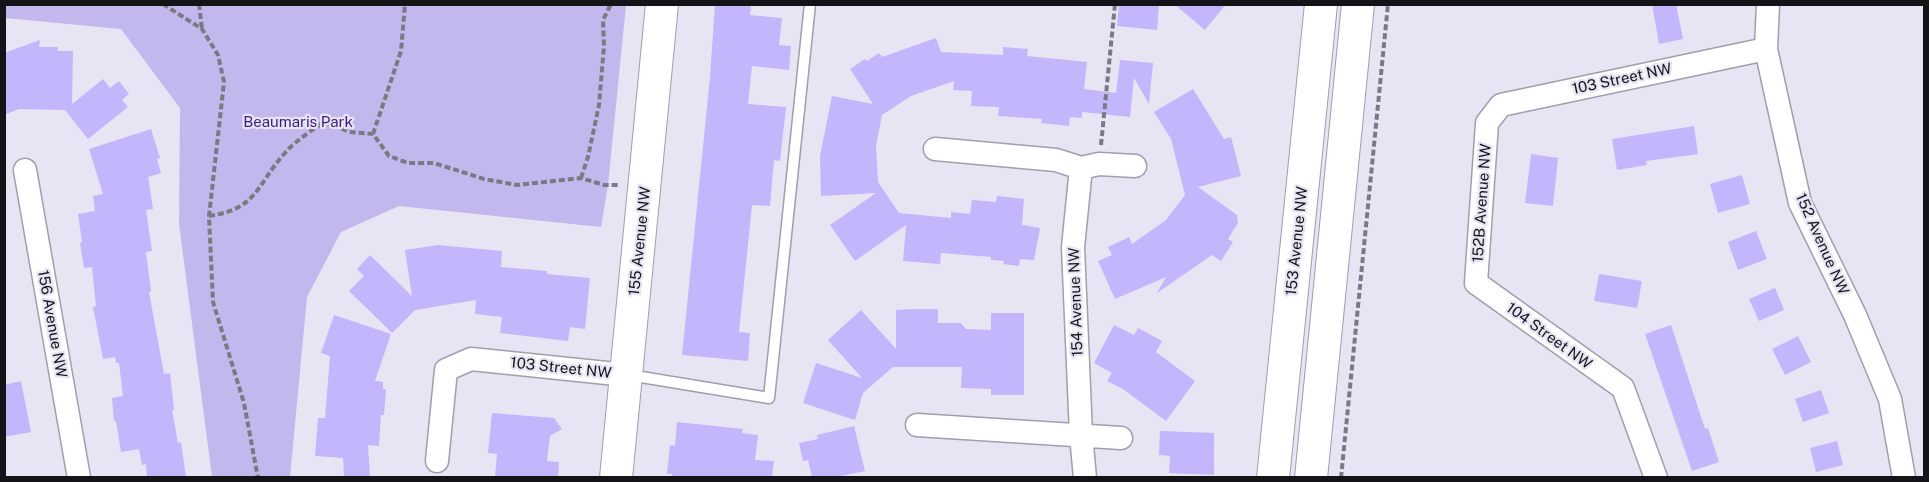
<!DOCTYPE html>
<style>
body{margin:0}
#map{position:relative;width:1929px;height:482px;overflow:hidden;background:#e7e4f4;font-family:"Public Sans",sans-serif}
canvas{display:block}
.frame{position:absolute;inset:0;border:6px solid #141318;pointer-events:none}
</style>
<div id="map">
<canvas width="1929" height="482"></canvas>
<div class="frame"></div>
</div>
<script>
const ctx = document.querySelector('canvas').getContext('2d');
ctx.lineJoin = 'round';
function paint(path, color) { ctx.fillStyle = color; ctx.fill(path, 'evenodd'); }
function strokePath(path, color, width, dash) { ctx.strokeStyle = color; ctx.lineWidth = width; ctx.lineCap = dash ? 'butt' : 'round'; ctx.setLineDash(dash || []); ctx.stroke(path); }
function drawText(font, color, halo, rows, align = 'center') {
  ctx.font = font + ' "Public Sans",sans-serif'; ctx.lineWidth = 4.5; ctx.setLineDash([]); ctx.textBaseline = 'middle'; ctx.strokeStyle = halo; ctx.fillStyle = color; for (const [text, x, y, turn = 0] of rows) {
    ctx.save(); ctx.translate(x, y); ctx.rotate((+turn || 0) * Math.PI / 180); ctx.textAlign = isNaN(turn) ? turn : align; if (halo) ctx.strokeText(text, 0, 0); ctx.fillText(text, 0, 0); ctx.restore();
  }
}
paint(new Path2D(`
 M4 5H626L608 185 601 227 399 206 341 232 307 297 290 477H212L179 224 180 108 121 29 5 18Z`), '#c2b8ed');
paint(new Path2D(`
 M715 4H751L750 15 782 18 779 45 791 46 789 70 752 66 748 104 786 107 780 161 774 160 770 206 752 205 739 332 750 333 748 361 682 355 710 77Z
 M1119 4H1159L1157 30 1117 26Z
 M1174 4H1226L1205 30Z
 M1652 4H1676L1683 39 1659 44Z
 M936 38 941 52 1003 55V47L1028 49 1027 56 1087 62 1084 89 1116 93 1120 60 1153 63 1149 104 1134 78 1130 117 1082 112V118L1070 117 1069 126 1041 123 1042 119 998 116 999 107 971 106 972 91 953 90 954 81 911 96 882 115 876 146 878 182 899 213 951 218V212L970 214 972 200 996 202 997 196 1024 199 1022 225 1040 228 1034 260 1020 259 1019 266 1003 264 1004 261 991 260V257L941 253 940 264 903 261 906 225 855 261 830 225 876 193 821 196 820 156 832 96 873 104 850 69 865 59 867 61 879 53 882 57Z
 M40 40 39 47H58V51H73L72 104 103 79 110 88 119 81 129 94 122 100 128 107 88 139 65 110 19 109 4 115V53Z
 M1193 89 1224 139 1231 137 1241 176 1198 187 1237 215 1238 223 1228 239 1233 242 1221 261 1212 255 1157 293 1166 277 1115 299 1098 261 1112 255 1108 247 1129 237 1132 244 1166 220 1185 195 1171 139 1154 112Z
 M1694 126 1698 154 1646 161 1647 165 1617 170 1612 139Z
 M151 129 160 158 157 159 161 173 148 177 153 209 146 210 152 251 146 252 151 291 149 292 164 374 170 373 174 410H172L178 443 181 442 186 477H147L146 464 142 465 139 449 121 452 116 421H114L112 398 123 396 119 363H116L115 357 103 359 93 307 96 306 92 267 84 268 80 243 82 242 78 214 95 211 93 196 103 194 89 149Z
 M1531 154 1558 158 1553 206 1525 203Z
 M1742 175 1750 204 1718 213 1710 184Z
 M1756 231 1767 259 1738 270 1728 242Z
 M438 245 502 251 501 267 547 271V274L590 278 585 329 570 327 568 341 500 333 502 317 475 314 476 300 415 310 392 333 349 291 364 276 357 269 370 255 412 296 405 250Z
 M1599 274 1642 281 1637 308 1594 301Z
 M1775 288 1784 310 1759 321 1749 299Z
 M912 309H938V323H961L966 329 991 330V313H1024V395H991V389L961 388 962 367H893L863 393 855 420 803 403 816 363 862 378 828 340 861 310 896 349V310Z
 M334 315 391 334 375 381 383 382V389H386L384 415H381L379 446 368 445 370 477H344L343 458 315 456 318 418H325L330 356 321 353Z
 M1114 325 1134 335 1138 328 1162 341 1156 352 1195 381 1166 421 1123 389 1107 381 1112 373 1094 363Z
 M1671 325 1705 429 1708 428 1719 462 1692 471 1645 334Z
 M1798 336 1811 362 1785 375 1772 349Z
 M21 381 31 432 4 437V385Z
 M1821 390 1829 413 1803 422 1795 399Z
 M492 413 554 418 562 429 550 436 547 461 559 462 558 477H495L497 454 488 453Z
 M677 422 743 429 742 433 758 435 755 460 774 461 772 477H672V474H667L670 445 675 446Z
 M854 426 865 471 835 477H812L808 460 803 461 799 443 818 439 817 435Z
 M1160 431 1214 433V475L1169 473 1170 456 1159 455Z
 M1837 441 1843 465 1816 472 1810 448Z`), '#c4b6fc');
const lane = new Path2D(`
 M629 375 769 398 810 4`);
const street = new Path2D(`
 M1768 4 1766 49 1800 203 1855 315 1890 399 1904 478
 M935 149 1056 160 1081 168 1073 247 1081 435 1085 478
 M1081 168 1099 164 1135 166
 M25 170 79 478
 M917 425 1121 438
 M437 461 446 370 471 359 626 375
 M1656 478 1623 388 1476 283 1487 123 1501 105 1766 49`);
const secondary = new Path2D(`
 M616 478 662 4
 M1273 478 1321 4
 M1311 478 1358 4`);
strokePath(lane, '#a19ead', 13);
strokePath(street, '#a19ead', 25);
strokePath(secondary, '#a19ead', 34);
strokePath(new Path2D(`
 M163 4 202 29 218 55 224 82 209 216 213 302 244 403 258 478
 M199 4 202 29
 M373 134 401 51 405 4
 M1101 145 1115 4
 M581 178 588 157 599 105 604 46 603 20 611 4
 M209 216C258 209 256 185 285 153 295 141 310 132 322 123L334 125 349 132 373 134 389 156 408 163H434L484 179 517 185 581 178 604 185H620
 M1341 478 1388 4`), '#7b7983', 4, [6, 3]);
strokePath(lane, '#fff', 10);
strokePath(street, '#fff', 22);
strokePath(secondary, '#fff', 32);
drawText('15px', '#141318', '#e7e4f4', [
 ["103 Street NW",1622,79,-12],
 ["152B Avenue NW",1482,203,-86],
 ["155 Avenue NW",640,241,-84],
 ["153 Avenue NW",1297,241,-84],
 ["152 Avenue NW",1822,244,66],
 ["154 Avenue NW",1076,302,-92],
 ["156 Avenue NW",52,324,80],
 ["104 Street NW",1549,336,36],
 ["103 Street NW",561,368,6]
]);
drawText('15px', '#3f1b7d', '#e7e4f4', [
 ["Beaumaris Park",298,122]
]);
</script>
